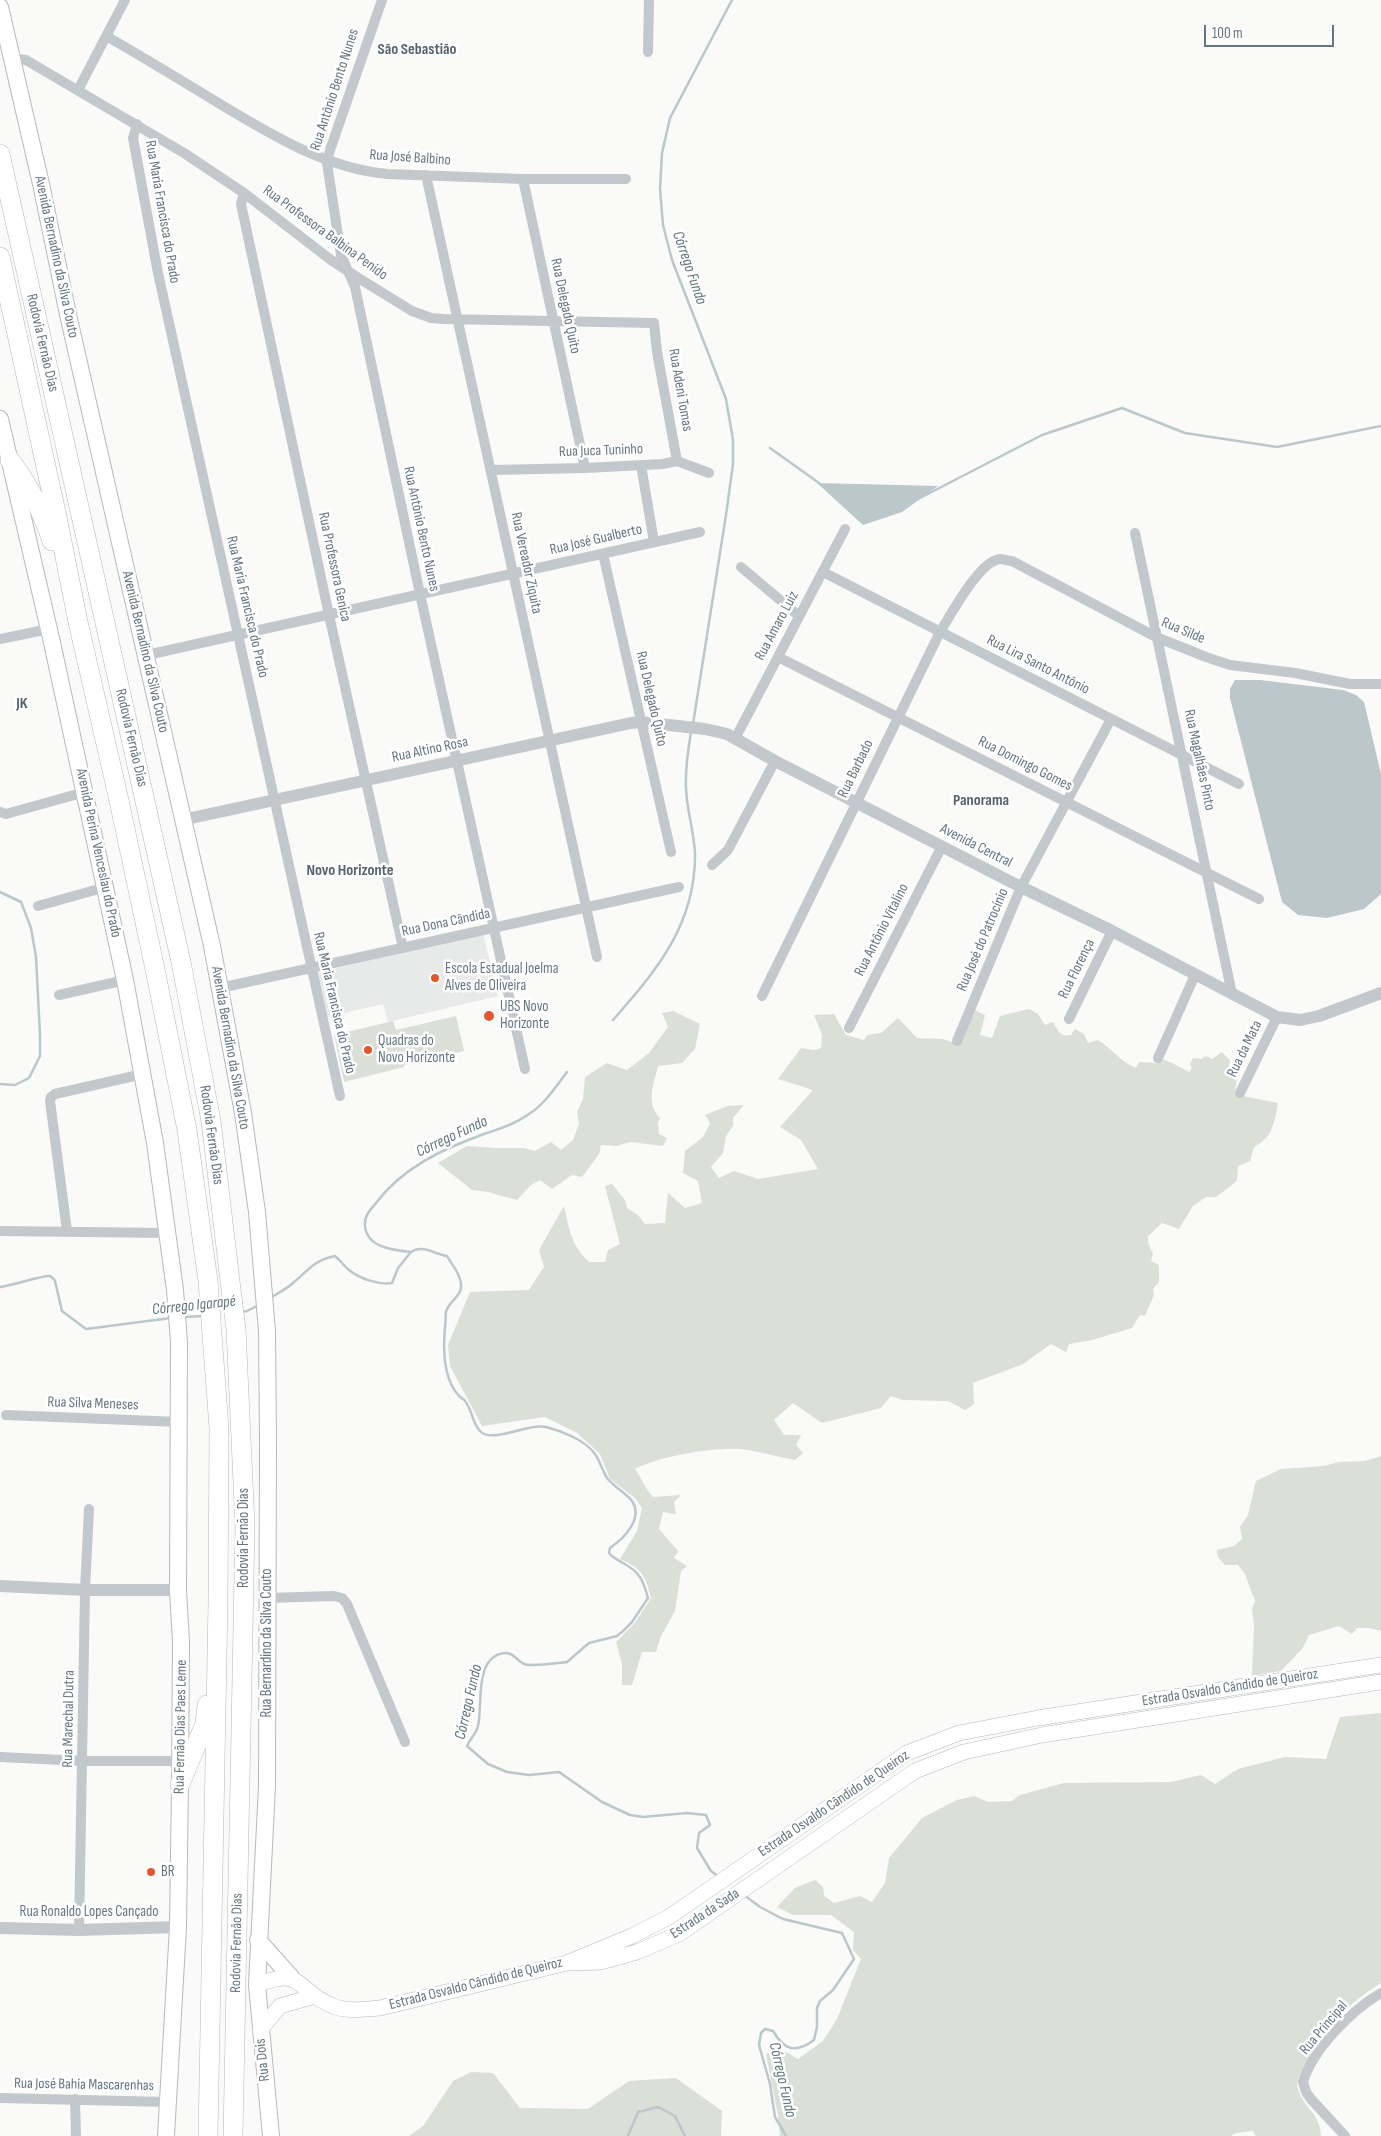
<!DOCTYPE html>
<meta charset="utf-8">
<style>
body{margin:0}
#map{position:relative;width:1381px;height:2136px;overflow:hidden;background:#fafaf8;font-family:"Sofia Sans Condensed",sans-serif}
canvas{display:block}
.scale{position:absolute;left:1204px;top:25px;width:130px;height:22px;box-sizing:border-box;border:2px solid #657683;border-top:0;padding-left:6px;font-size:15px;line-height:18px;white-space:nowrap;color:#657683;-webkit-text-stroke:4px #fff;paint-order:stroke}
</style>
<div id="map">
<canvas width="1381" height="2136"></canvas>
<div class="scale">100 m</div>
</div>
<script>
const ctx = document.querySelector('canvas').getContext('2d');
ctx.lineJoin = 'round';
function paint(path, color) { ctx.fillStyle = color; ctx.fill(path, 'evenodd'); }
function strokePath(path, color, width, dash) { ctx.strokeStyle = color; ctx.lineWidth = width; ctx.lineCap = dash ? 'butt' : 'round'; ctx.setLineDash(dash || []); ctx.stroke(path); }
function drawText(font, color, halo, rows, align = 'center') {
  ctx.font = font + ' "Sofia Sans Condensed",sans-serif'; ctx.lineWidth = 5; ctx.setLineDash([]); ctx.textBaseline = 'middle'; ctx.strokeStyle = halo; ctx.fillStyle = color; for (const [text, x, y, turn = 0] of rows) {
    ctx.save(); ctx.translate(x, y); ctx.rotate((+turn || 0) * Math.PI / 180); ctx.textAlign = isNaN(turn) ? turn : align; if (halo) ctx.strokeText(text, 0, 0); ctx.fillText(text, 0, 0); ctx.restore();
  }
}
paint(new Path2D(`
 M483 933 498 996 388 1022 383 1004 328 1017 317 973Z`), '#e8e9e9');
paint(new Path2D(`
 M1029 1009 1038 1014 1045 1025 1053 1022C1058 1031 1060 1037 1071 1035L1075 1029 1084 1034 1088 1043 1098 1040C1112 1049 1121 1062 1136 1068L1139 1062 1157 1063 1162 1059 1172 1063 1189 1072 1192 1068 1190 1064 1193 1058 1201 1059 1206 1056 1212 1059 1222 1052 1230 1060 1227 1074 1237 1078 1235 1092 1243 1096 1278 1103C1274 1123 1273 1137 1254 1147L1250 1161 1238 1166 1237 1181 1216 1197H1206L1193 1206 1179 1229 1162 1223 1148 1236V1243L1153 1254 1151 1261 1159 1265V1282L1153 1289 1154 1295 1145 1316 1140 1315 1132 1328 1092 1340 1069 1344 1066 1352 1051 1344 1023 1364 973 1383 974 1404 965 1410 948 1401 903 1400 891 1396 881 1408 822 1423 793 1403 774 1420 784 1435H801L796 1445 803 1453 795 1460C777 1457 759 1451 741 1449 714 1447 659 1456 635 1469 642 1479 644 1487 653 1497L681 1495 674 1502 676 1514 663 1512 659 1529 678 1551 674 1558 687 1566 681 1571 675 1611 661 1636 656 1652H642L632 1685H622V1664L616 1642 634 1624 651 1598C645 1574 642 1569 620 1559L637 1531 642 1508 635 1498 610 1479 600 1454 577 1433 545 1417 482 1426 450 1366 448 1345 470 1292 529 1290 544 1267 539 1250 564 1206C570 1231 570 1243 589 1262H605L608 1250 620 1244 605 1186 612 1184 625 1200 627 1208 638 1215 645 1224 665 1223 668 1193 685 1208 702 1203 698 1181 683 1173 685 1151 703 1137 710 1123 705 1115 727 1106 744 1105 733 1118V1126L726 1136 723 1153 711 1167 719 1178 734 1171 758 1179 818 1169 801 1140 780 1127 813 1090 778 1079 801 1048 814 1050 821 1048 822 1035 814 1015 834 1014 846 1035 864 1040 867 1035 881 1033 898 1018 917 1038 943 1039 959 1044 974 1010 985 1015 980 1035 992 1038 1000 1016Z
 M673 1011 700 1024 695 1049 682 1063 658 1066C654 1084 645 1103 660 1118L658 1123 659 1134 667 1138 663 1146 631 1142 616 1146 601 1145 599 1154 582 1177 572 1175 552 1189 540 1180 531 1185 517 1200 488 1192 472 1190 438 1163 467 1146 498 1148H524L535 1151 551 1142 561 1150 573 1140 579 1124 577 1112 583 1099 585 1077 607 1063 627 1070 649 1053 668 1027 662 1013Z
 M456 1016 464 1051 404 1065V1067L344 1082 334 1035 393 1021 396 1030Z
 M1381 1456V1631L1369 1628H1357L1352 1634 1339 1626 1309 1635 1302 1649 1281 1671 1252 1676 1254 1624 1252 1609 1255 1601 1245 1574 1238 1565H1225L1218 1557 1217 1550 1234 1546 1242 1539 1240 1527 1248 1515 1256 1481 1281 1469 1324 1466 1339 1462 1365 1461Z
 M1381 1713V1983C1348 2003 1323 2030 1306 2064 1302 2071 1295 2080 1298 2089 1303 2108 1320 2112 1321 2136H1256L1253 2131 1236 2133 1231 2136H780L778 2115 766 2054 779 2048 798 2059 823 2041 837 2019 861 1959 853 1950 854 1932 831 1915H793L777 1907 795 1888 815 1880 823 1887 824 1896 834 1903 860 1896 872 1902 885 1883 889 1858 922 1818 957 1800 974 1796 988 1802 1012 1801 1020 1795 1064 1783 1171 1782 1201 1775 1215 1784 1238 1769 1285 1757 1326 1759 1340 1717Z
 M471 2072 493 2073 520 2108 588 2109 629 2081 676 2078 722 2111 721 2136H409L423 2126 453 2081Z`), '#dadfd7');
paint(new Path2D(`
 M817 483 938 486 902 512 863 525Z
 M1235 680H1260L1343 690 1356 695 1364 702 1381 774V894L1364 909 1327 918 1298 915 1282 902 1230 698V689Z`), '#bbc7cb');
strokePath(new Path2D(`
 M770 448 819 483
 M918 499 1042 435 1122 408 1185 433 1277 447 1381 426
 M693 724 726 515 733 464V440L726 399 672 260 663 225 660 189 662 153 670 118 732 0
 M0 892 21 902 31 928 36 957 40 1035V1056L29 1078 15 1085 0 1084
 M613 1020C657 970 696 924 695 853 694 832 687 811 686 789 685 771 688 750 691 732
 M567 1072C556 1086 545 1104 529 1114 515 1124 499 1129 484 1134 443 1149 403 1167 376 1203 370 1210 364 1216 365 1226 367 1248 394 1250 411 1252 422 1244 434 1254 447 1256 452 1265 462 1276 461 1287 461 1297 448 1302 446 1312 445 1317 446 1323 445 1327 443 1349 443 1379 459 1396 461 1398 464 1399 465 1401 472 1409 472 1423 480 1431 492 1444 527 1423 546 1427 562 1431 585 1440 595 1454 600 1461 602 1470 607 1478 614 1487 625 1492 632 1501 644 1519 623 1539 610 1548L609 1553C613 1558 618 1560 623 1563 640 1572 643 1580 648 1598L632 1622 623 1631 617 1636 589 1643 567 1662C556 1663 533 1667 524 1664 517 1661 513 1652 505 1653 473 1656 483 1707 478 1726 476 1734 470 1739 467 1746L488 1764 507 1772 529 1775 559 1772 602 1802 630 1815 643 1817 687 1813 706 1815 710 1825 699 1833 697 1848 711 1871 719 1877
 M0 1287C10 1286 44 1275 49 1276 52 1276 53 1278 55 1281L62 1311 86 1329 171 1318
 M270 1298C278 1293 287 1289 294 1282 309 1270 314 1260 335 1256 340 1260 344 1266 349 1270 360 1279 379 1285 392 1283L398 1268 411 1252
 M241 1312 247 1311 259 1305
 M184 1317 203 1316
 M744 1895 760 1907 783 1919 842 1933 854 1959 833 1990 820 2001 817 2008V2027L814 2040C795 2054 784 2050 773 2031L765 2029 761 2033 759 2045 770 2084 775 2117 786 2136
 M628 2136 638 2112 658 2107 675 2116 685 2136`), '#bbc7cb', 2.5);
const secondary = new Path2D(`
 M573 1963 601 1962 637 1952 679 1934 915 1771 964 1752 1042 1735 1381 1682
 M257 1985C304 1965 296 1992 333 2006 347 2012 365 2009 380 2008L567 1963 632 1936 669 1917 907 1753 959 1733 1038 1718 1381 1665
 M260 2030 280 2006 315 1996`);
const primary = new Path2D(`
 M0 7 41 184 69 319 212 946 243 1113 257 1212 267 1331 268 1441 267 1786 257 1985 271 2136
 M0 419 51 638 125 980 155 1143 175 1290 179 1342 178 1590 181 1642 180 1784 178 1927 166 2136
 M258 1940 291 1977`);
const motorway = new Path2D(`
 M0 154 181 962 211 1121 230 1281 236 1329 245 1526 233 2136
 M0 257 57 517 78 622 118 796 155 969 187 1130 208 1281 219 1428 218 1602 208 2136
 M10 460C29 485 42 511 52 541
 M180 1784 205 1724 207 1705`);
strokePath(secondary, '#b3babf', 16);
strokePath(primary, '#b5babe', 18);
strokePath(motorway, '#b4b9bd', 20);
strokePath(new Path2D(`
 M382 0 330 150 327 163 341 255 355 287 420 594 525 1069
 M106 36C143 57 179 79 215 101 268 133 324 168 387 174L523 179H626
 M648 52 649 0
 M11 58 26 60 184 153 244 193 331 260 360 279 412 311 431 318 443 319 654 323 657 352 677 461
 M78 90 125 0
 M137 124 133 138 158 273 340 1096
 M426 175 597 957
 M523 179 585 468
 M244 193 241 204 329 615 403 948
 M641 465 654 542
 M491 470 585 468 663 464 677 461 709 473
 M1135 533 1232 994
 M603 554 671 852
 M741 567 799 616
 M823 572 1239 784
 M0 639 49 629
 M147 655 700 532
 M778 657 1259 899
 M736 737 845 529
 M0 812 6 814 85 792
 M712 865 728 850 775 761
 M38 906 106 887
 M220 988 679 887
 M59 995 125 980
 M762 996 940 632C951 615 979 561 1000 559 1003 559 1008 561 1012 561L1156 637 1206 657 1230 665 1295 673 1350 684H1381
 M1069 1019 1112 931
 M849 1028 942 846
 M957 1041 1021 887 1111 719
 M1158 1058 1195 975
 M1240 1093 1277 1017
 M0 1231 166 1233
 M67 1231 50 1101 51 1097 55 1094 143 1074
 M6 1415 179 1422
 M267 1598 334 1596 342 1598 347 1604 405 1742
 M0 1757 83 1761H179
 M79 1930 85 1590 89 1509
 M0 2098 167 2102
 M75 2099 76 2136
 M1345 2136 1311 2099 1306 2092 1303 2082C1313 2049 1352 2010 1381 1993`), '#c3c8cc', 10);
strokePath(new Path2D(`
 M182 820 631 723 641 722 705 729 727 734 775 761 1021 887 1112 931 1277 1017 1300 1020 1319 1016 1381 993
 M0 1586 85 1590H178
 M0 1928 79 1930 178 1927`), '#c3c8cc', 12);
strokePath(secondary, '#fff', 15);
strokePath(primary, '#fff', 16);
strokePath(motorway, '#fff', 19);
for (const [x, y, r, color] of [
 [435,978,5,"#e4572e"],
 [489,1016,6,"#e4572e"],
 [368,1050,5,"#e4572e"],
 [151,1872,5,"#e4572e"]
]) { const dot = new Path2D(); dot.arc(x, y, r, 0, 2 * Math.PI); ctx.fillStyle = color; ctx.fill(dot); strokePath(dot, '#fff', 2); }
drawText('15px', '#657683', '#fff', [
 ["Rua Antônio Bento Nunes",335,90,-72],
 ["Rua José Balbino",410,158,4],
 ["Rua Maria Francisca do Prado",162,212,80],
 ["Rua Professora Balbina Penido",325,233,36],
 ["Avenida Bernadino da Silva Couto",56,257,78],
 ["Rua Delegado Quito",565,306,78],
 ["Rodovia Fernão Dias",42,343,77],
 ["Rua Adeni Tomas",680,390,80],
 ["Rua Juca Tuninho",601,451,-2],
 ["Rua Antônio Bento Nunes",421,529,78],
 ["Rua José Gualberto",596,540,-13],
 ["Rua Vereador Ziquita",526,563,78],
 ["Rua Professora Genica",334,567,78],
 ["Rua Maria Francisca do Prado",247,607,77],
 ["Rua Amaro Luiz",777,626,-62],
 ["Rua Silde",1183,631,23],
 ["Avenida Bernadino da Silva Couto",145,652,77],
 ["Rua Lira Santo Antônio",1038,665,27],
 ["Rua Delegado Quito",651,699,77],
 ["Rodovia Fernão Dias",131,738,77],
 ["Rua Altino Rosa",430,750,-12],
 ["Rua Magalhães Pinto",1199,760,78],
 ["Rua Domingo Gomes",1025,764,27],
 ["Rua Barbado",856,769,-64],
 ["Avenida Central",976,846,27],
 ["Avenida Perina Venceslau do Prado",98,853,78],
 ["Rua Dona Cândida",446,923,-12],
 ["Rua Antônio Vitalino",882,930,-63],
 ["Rua José do Patrocínio",983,940,-67],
 ["Rua Florença",1077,969,-64],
 ["Rua Maria Francisca do Prado",334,1003,77],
 ["Avenida Bernadino da Silva Couto",230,1048,80],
 ["Rua da Mata",1245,1049,-64],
 ["Rodovia Fernão Dias",211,1135,82],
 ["Rua Silva Meneses",93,1404,2],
 ["Rodovia Fernão Dias",244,1538,-90],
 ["Rua Bernardino da Silva Couto",267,1643,-90],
 ["Estrada Osvaldo Cândido de Queiroz",1230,1688,-9],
 ["Rua Marechal Dutra",69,1719,-89],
 ["Rua Fernão Dias Paes Leme",181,1727,-89],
 ["Estrada Osvaldo Cândido de Queiroz",834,1804,-34],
 ["Rua Ronaldo Lopes Cançado",89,1912],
 ["Estrada da Sada",705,1914,-33],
 ["Rodovia Fernão Dias",237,1943,-89],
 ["Estrada Osvaldo Cândido de Queiroz",476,1984,-14],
 ["Rua Principal",1324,2028,-50],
 ["Rua Dois",263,2060,-96],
 ["Rua José Bahia Mascarenhas",84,2085,1]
]);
drawText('15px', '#657683', '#fff', [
 ["Escola Estadual Joelma",445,969],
 ["Alves de Oliveira",445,986],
 ["UBS Novo",500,1007],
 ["Horizonte",500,1024],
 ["Quadras do",378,1041],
 ["Novo Horizonte",378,1058],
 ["BR",161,1872]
], 'left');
drawText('bold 16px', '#57646e', '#fff', [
 ["São Sebastião",417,50],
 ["JK",22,704],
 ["Panorama",981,801],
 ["Novo Horizonte",350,871]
]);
drawText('italic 16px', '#60757c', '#fff', [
 ["Córrego Fundo",689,268,71],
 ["Córrego Fundo",452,1137,-25],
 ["Córrego Igarapé",194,1306,-6],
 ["Córrego Fundo",469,1702,-77],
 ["Córrego Fundo",782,2080,77]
]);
</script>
